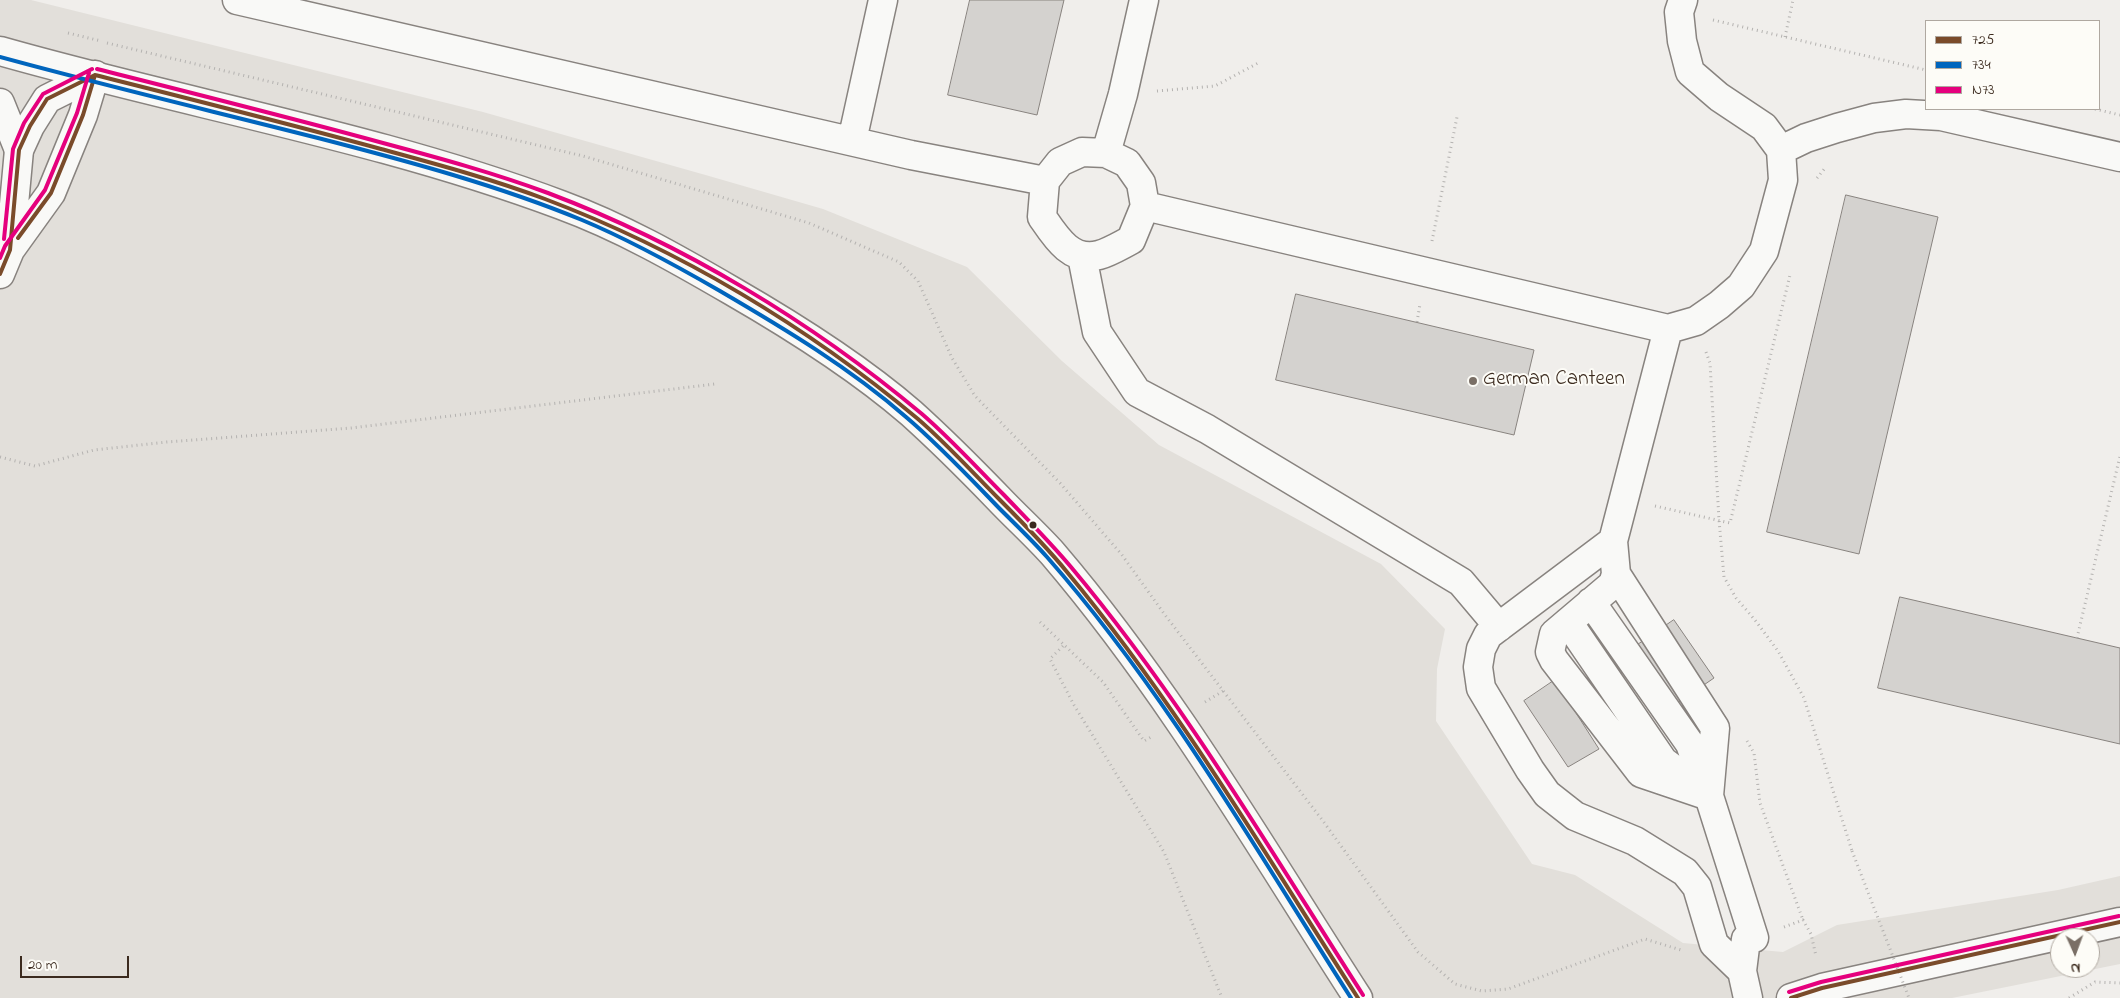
<!DOCTYPE html>
<style>
body{margin:0}
#map{position:relative;width:2120px;height:998px;overflow:hidden;background:#f0eeeb;font-family:"Indie Flower",sans-serif}
canvas{display:block}
.legend{position:absolute;left:1925px;top:20px;width:175px;height:90px;box-sizing:border-box;background:#fdfcf7;border:1px solid #afa8a0;margin:0;padding:6px 9px;list-style:none;font-size:15px;color:#3b2a1e}
.legend li{display:flex;align-items:center;gap:10px;height:25px}
.legend b{width:25px;border:1px solid #afa8a0}
.north{position:absolute;left:2050px;top:928px;width:50px;height:50px;box-sizing:border-box;background:#fdfcf7;border:1px solid #afa8a0;border-radius:50%;rotate:178deg;font-size:14px;font-weight:700;line-height:20px;text-align:center;color:#3b2a1e}
.north::after{content:'';display:block;margin:auto;width:18px;height:22px;background:#7a6f66;clip-path:polygon(50% 0,100% 100%,50% 72%,0 100%)}
.scale{position:absolute;left:20px;top:956px;width:109px;height:22px;box-sizing:border-box;border:2px solid #3b2a1e;border-top:0;padding-left:6px;font-size:15px;line-height:18px;white-space:nowrap;color:#3b2a1e;-webkit-text-stroke:4px #fdfcf7;paint-order:stroke}
</style>
<div id="map">
<canvas width="2120" height="998"></canvas>
<ul class="legend">
<li><b style="height:6px;background:#7a4b2a"></b>725</li>
<li><b style="height:6px;background:#0065bd"></b>734</li>
<li><b style="height:6px;background:#e5007d"></b>N73</li>
</ul>
<div class="north">N</div>
<div class="scale">20 m</div>
</div>
<script>
const ctx = document.querySelector('canvas').getContext('2d');
ctx.lineJoin = 'round';
function paint(path, color) { ctx.fillStyle = color; ctx.fill(path, 'evenodd'); }
function strokePath(path, color, width, dash) { ctx.strokeStyle = color; ctx.lineWidth = width; ctx.lineCap = dash ? 'butt' : 'round'; ctx.setLineDash(dash || []); ctx.stroke(path); }
function drawText(font, color, halo, rows, align = 'center') {
  ctx.font = font + ' "Indie Flower",sans-serif'; ctx.lineWidth = 4; ctx.setLineDash([]); ctx.textBaseline = 'middle'; ctx.strokeStyle = halo; ctx.fillStyle = color; for (const [text, x, y, turn = 0] of rows) {
    ctx.save(); ctx.translate(x, y); ctx.rotate((+turn || 0) * Math.PI / 180); ctx.textAlign = isNaN(turn) ? turn : align; if (halo) ctx.strokeText(text, 0, 0); ctx.fillText(text, 0, 0); ctx.restore();
  }
}
paint(new Path2D(`
 M0 0H31L483 112 709 176 823 209 967 267 1062 361 1159 445 1381 564 1445 629 1437 669 1436 721 1532 864 1575 875 1683 943 1783 952 1837 925 2058 890 2120 876V964L1952 998H0ZM2060 938H2090V968H2060Z`), '#e2dfda');
const building = new Path2D(`
 M970 0H1064L1037 115 948 95Z
 M1846 195 1938 217 1859 554 1767 532Z
 M1296 294 1534 350 1514 435 1276 380Z
 M1900 597 2120 648V744L1878 688Z
 M1674 620 1714 678 1657 717 1617 659Z
 M1555 680 1599 749 1568 767 1524 701Z`);
paint(building, '#d4d2cf');
strokePath(building, '#88837f', 1);
const minor = new Path2D(`
 M237 0 911 155 1045 181
 M1683 0 1679 12 1682 41 1690 72 1719 97 1764 127 1781 150
 M852 141 883 0
 M1082 152 1106 153 1127 163 1141 183 1145 206 1131 240C1121 245 1110 252 1099 255 1071 263 1055 236 1042 217L1045 181 1060 162Z
 M1106 153 1123 94 1144 0
 M1145 206 1668 329 1613 541 1616 574 1613 584 1554 634 1550 652 1554 660 1641 773 1709 796
 M10 248 19 150 30 126 47 99 95 75
 M1082 256 1097 332 1137 392 1207 429 1461 582 1499 627
 M0 274 10 250 51 193 83 115 95 75
 M1668 329 1696 321 1719 305 1741 286 1764 251 1783 180 1781 150 1806 138 1837 128 1874 118 1906 114 1941 116 2120 157
 M1613 541 1488 635 1481 649 1478 667 1481 688 1530 770 1547 794 1575 816 1635 841 1685 872 1697 887 1714 944 1742 971 1748 998
 M1616 574 1715 728 1709 796 1754 938 1746 939 1742 971
 M1591 602 1690 744 1706 787
 M1568 622 1663 761 1692 783
 M1791 998 1822 988 2120 922`);
const major = new Path2D(`
 M0 51C186 104 379 137 561 205 621 227 677 259 732 291 791 325 859 368 911 413 941 440 970 469 998 498 1016 517 1036 535 1053 554 1170 691 1261 848 1358 998
 M0 103 19 150`);
strokePath(minor, '#88837f', 31);
strokePath(major, '#88837f', 31);
strokePath(new Path2D(`
 M1713 20 1926 70
 M68 33 101 41
 M1785 37 1793 0
 M107 43 583 156 809 223 899 262 918 281 952 358 975 396 1060 483 1122 555 1165 615 1323 821 1418 952 1455 984 1482 991 1508 989 1645 939 1681 950
 M1157 91 1215 86 1260 62
 M2095 109 2120 115
 M1817 178 1825 168
 M1432 241 1457 117
 M1417 322 1420 304
 M1706 352 1710 363 1719 520 1724 577 1736 598 1755 620 1778 651 1804 698 1852 851
 M0 457 35 466 94 450 167 442 351 428 715 384
 M1655 506 1730 523 1790 275
 M1040 622 1103 682 1144 741 1151 737
 M2077 638 2120 456
 M1063 646 1050 659 1074 705 1164 852 1222 998
 M1205 702 1223 691
 M1747 741 1754 753 1760 803 1803 920
 M1784 927 1803 920 1811 934 1816 956
 M2069 998 2095 982 2120 983`), '#b4b2b0', 3, [1, 4]);
strokePath(minor, '#f9f9f7', 28);
strokePath(major, '#f9f9f7', 28);
strokePath(new Path2D(`
 M1852 851 1909 998`), '#b4b2b0', 3, [1, 4]);
strokePath(new Path2D(`
 M95 75C190 99 286 123 381 149 436 164 492 179 545 199 680 250 808 327 918 419 947 444 973 473 1000 500 1023 523 1046 546 1067 572 1177 704 1265 854 1358 998
 M18 238 51 193 83 115 95 75
 M0 274 10 250 19 150 30 126 47 99 95 75
 M1791 998 1822 988 2120 922`), '#7a4b2a', 4);
strokePath(new Path2D(`
 M0 57C106 86 212 111 318 138 407 161 497 185 582 220 630 240 675 265 720 291 785 329 850 368 906 417 939 445 969 477 999 508 1015 524 1032 540 1047 557 1165 691 1255 848 1351 998`), '#0065bd', 4);
strokePath(new Path2D(`
 M97 69C192 93 288 117 383 143 439 158 494 173 548 193 683 244 812 322 922 414 951 439 977 468 1004 495 1027 519 1050 542 1071 567 1182 699 1270 850 1363 995
 M4 239 13 149 24 123 43 94 92 69
 M0 258 5 246 45 190 77 113 89 73
 M1789 992 1821 982 2119 916`), '#e5007d', 4);
for (const [x, y, r, color] of [
 [1473,381,5,"#7a6f66"],
 [1033,525,4.5,"#3b2a1e"]
]) { const dot = new Path2D(); dot.arc(x, y, r, 0, 2 * Math.PI); ctx.fillStyle = color; ctx.fill(dot); strokePath(dot, '#fdfcf7', 2); }
drawText('21px', '#3b2a1e', '#fdfcf7', [
 ["German Canteen",1483,381]
], 'left');
</script>
